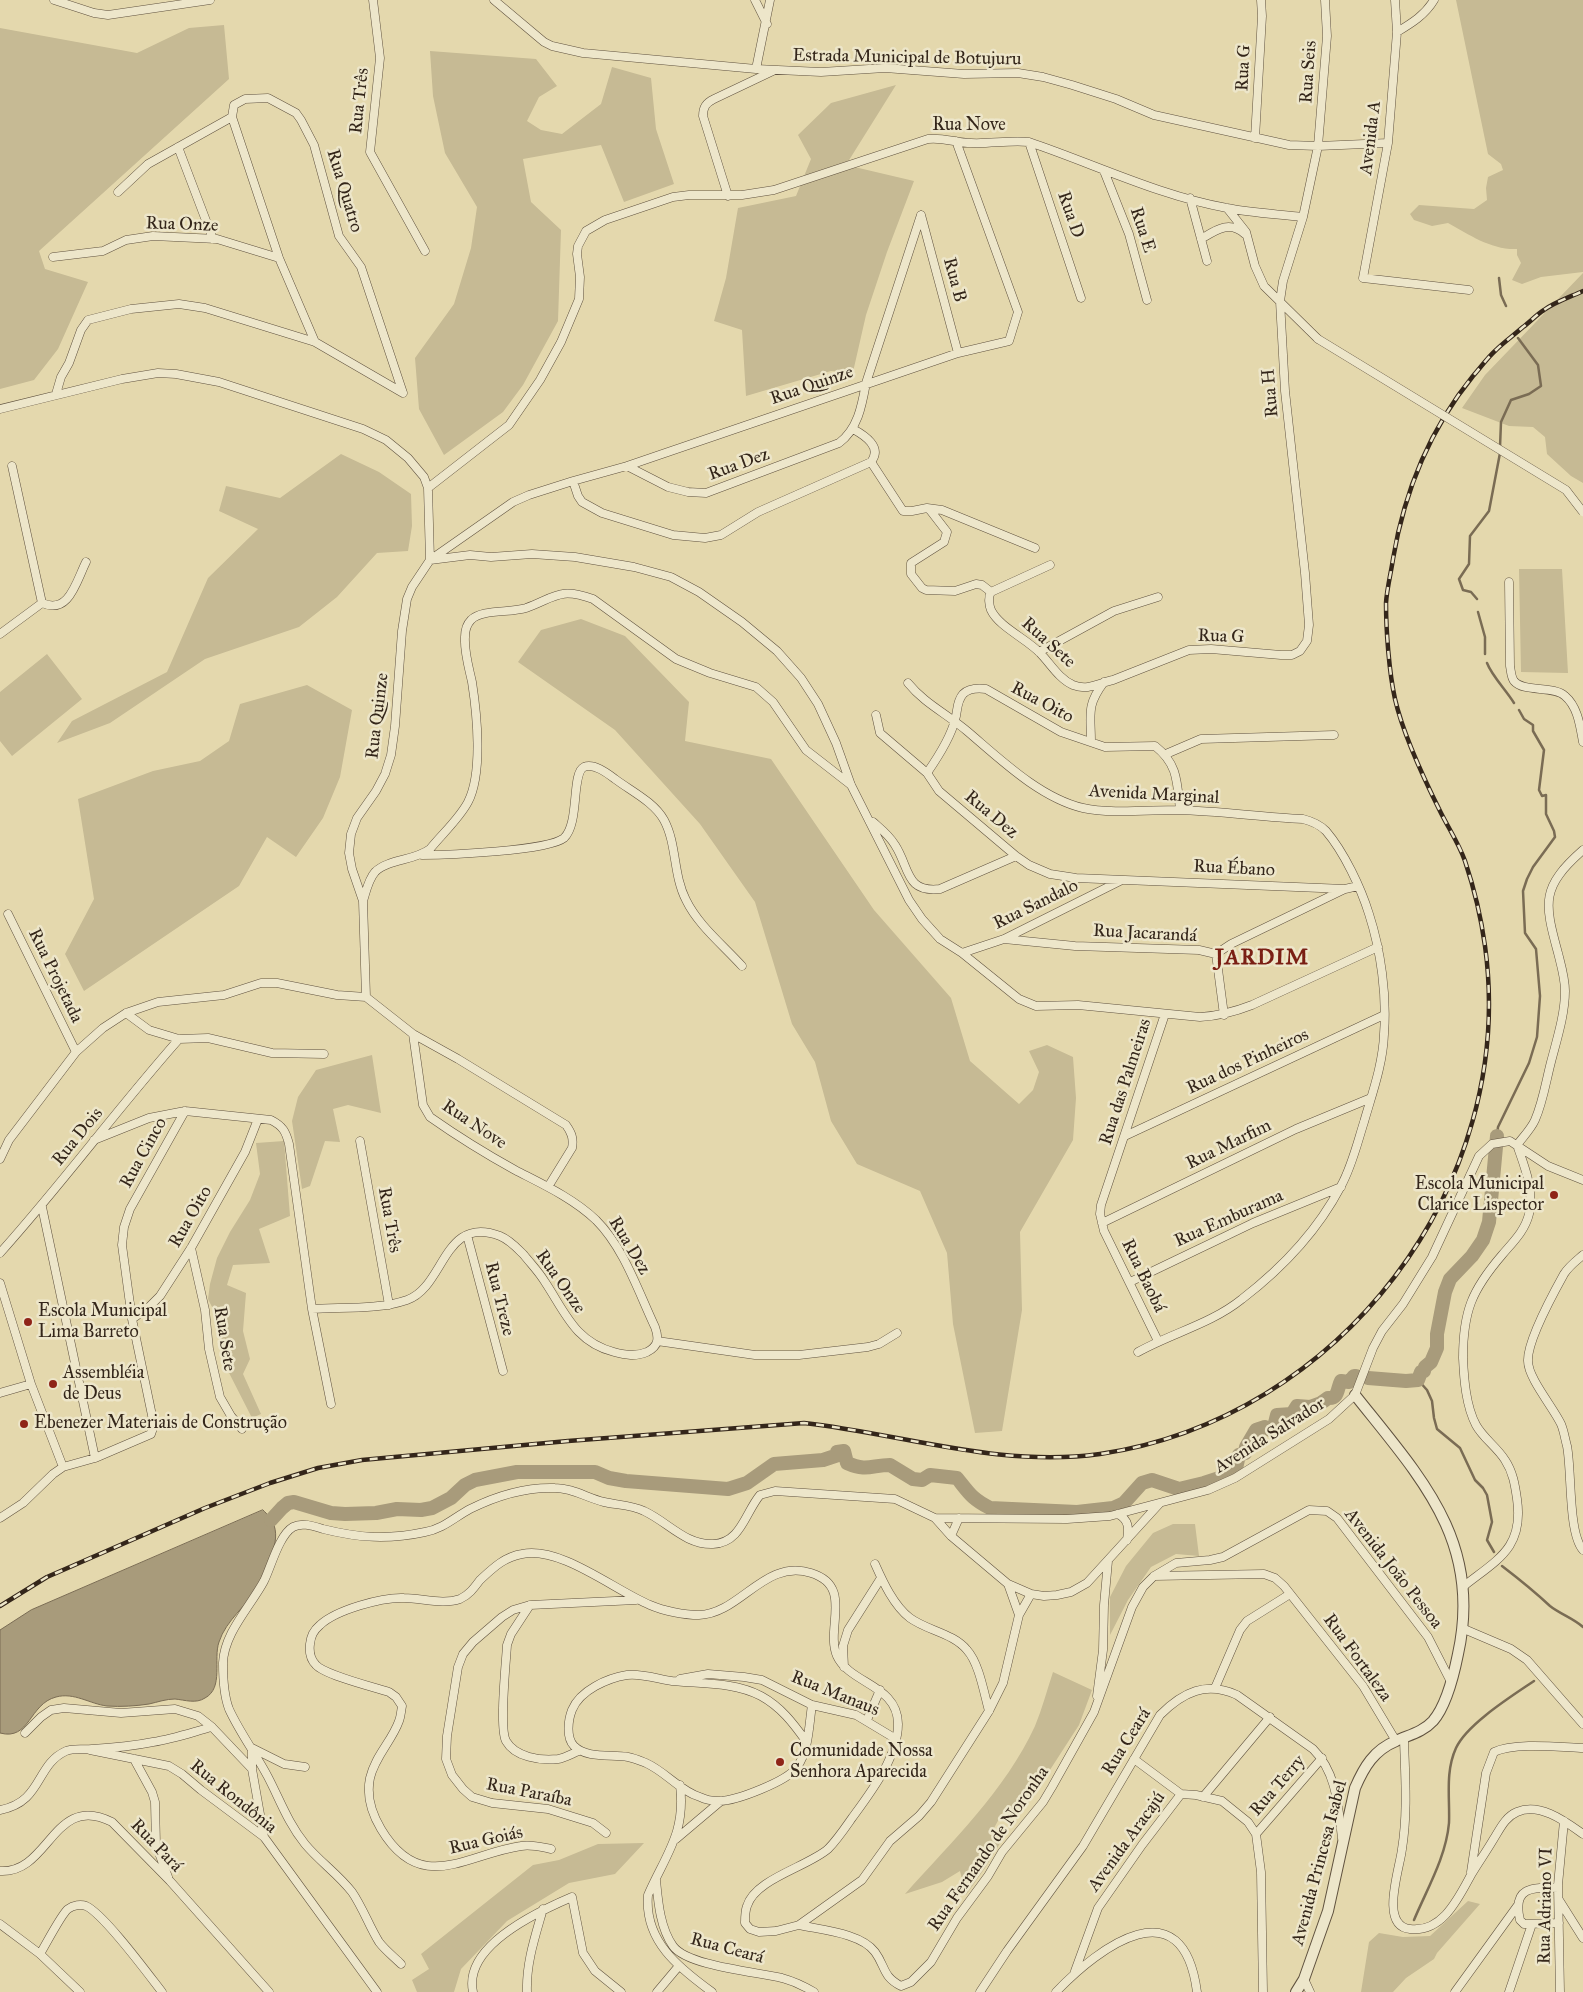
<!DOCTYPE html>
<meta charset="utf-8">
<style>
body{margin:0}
canvas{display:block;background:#e4d8ad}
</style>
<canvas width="1583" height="1992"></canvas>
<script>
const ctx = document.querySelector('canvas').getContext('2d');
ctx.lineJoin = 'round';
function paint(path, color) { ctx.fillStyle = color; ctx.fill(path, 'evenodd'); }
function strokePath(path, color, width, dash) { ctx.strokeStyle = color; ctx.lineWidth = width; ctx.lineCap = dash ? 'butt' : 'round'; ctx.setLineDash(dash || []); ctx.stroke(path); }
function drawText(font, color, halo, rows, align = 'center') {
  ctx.font = font + ' "IM FELL Great Primer",serif'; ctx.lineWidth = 5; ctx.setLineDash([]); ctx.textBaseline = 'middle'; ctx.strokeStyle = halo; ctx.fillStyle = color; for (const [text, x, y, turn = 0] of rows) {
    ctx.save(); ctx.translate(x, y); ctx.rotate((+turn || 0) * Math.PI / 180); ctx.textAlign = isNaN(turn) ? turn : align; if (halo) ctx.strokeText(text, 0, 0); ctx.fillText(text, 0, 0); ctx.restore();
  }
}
paint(new Path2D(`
 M1456 0H1583V272L1541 277 1522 284 1512 280 1521 263 1517 255V249C1491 250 1470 235 1448 223L1432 226 1414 220 1410 214 1419 205 1474 209 1487 200 1486 188 1488 177 1503 170 1501 164 1488 154Z
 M224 25 229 79 39 251 45 269 88 282 58 349 34 380 0 389V28L137 53 189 28Z
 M430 51 536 59 557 86 539 97 527 121 541 130 562 134 601 104 612 67 651 78 656 129 674 184 624 202 601 145 523 159 531 202 561 230 558 321 523 385 503 412 444 455 419 409 415 358 454 304 471 248 477 207 445 153 433 96Z
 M896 85 846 165 914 181 887 252 866 315 853 372 831 371 746 396 742 330 714 321 726 278 738 208 796 196 811 159 798 135 831 103Z
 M1583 273V483L1571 476 1547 454 1545 437 1533 427 1509 426 1462 408 1485 375Z
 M341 454 379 472 411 494 412 526 408 551 377 553 337 597 299 627 205 659 110 723 57 743 72 721 167 672 208 578 258 529 219 511 226 486 280 498Z
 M1519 569H1562L1568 673 1521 672Z
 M581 619 625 636 689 702 685 741 771 759 874 910 951 998 970 1061 1019 1104 1033 1090 1039 1072 1029 1051 1047 1045 1073 1057 1076 1098 1073 1140 1020 1232 1022 1310 1002 1431 975 1433 953 1324 947 1253 920 1191 857 1164 831 1121 815 1062 792 1024 755 902 700 824 615 730 518 662 541 630Z
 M47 654 82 699 12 756 0 741V692Z
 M307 685 352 710 340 777 323 818 296 857 267 837 239 886 84 991 65 954 94 899 78 799 153 771 200 761 229 741 240 704Z
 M372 1055 381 1113 348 1105 333 1109 340 1142 325 1141 310 1186 302 1189 292 1121 298 1097 316 1070Z
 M284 1141 290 1216 259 1229 270 1263 233 1265 227 1285 246 1293 243 1331 250 1359 243 1374 261 1414 252 1418 225 1365 216 1315 208 1299 210 1284 217 1258 230 1232 250 1200 260 1174 256 1143Z
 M1173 1524H1195L1199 1556 1176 1554 1151 1567 1128 1600 1110 1635V1597L1126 1566 1153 1533Z
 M1053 1672 1092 1690 1079 1725 1026 1807 1004 1810 994 1828 1002 1840 985 1868 966 1895 960 1871 942 1882 905 1894C952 1841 1005 1791 1035 1726 1042 1709 1047 1690 1053 1672Z
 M644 1843 615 1874 569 1883 507 1921 461 1969 454 1992H417L412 1980 429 1969 421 1954 533 1865 559 1860 598 1844Z
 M1468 1901 1480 1904 1437 1953 1434 1959 1406 1978 1393 1992H1361L1369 1942 1379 1933 1403 1937 1430 1936Z`), '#c6ba94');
const water = new Path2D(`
 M263 1510C267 1514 273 1520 274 1525 278 1537 274 1548 270 1558 266 1567 263 1578 258 1586 247 1606 226 1620 219 1642 213 1659 224 1688 205 1698 196 1704 185 1700 175 1699 166 1699 158 1702 149 1704 136 1706 121 1707 107 1706 90 1704 74 1692 56 1697 29 1704 30 1741 0 1733V1630L31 1610Z`);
paint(water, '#a89b7b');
strokePath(water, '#7a6c54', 1);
strokePath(new Path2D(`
 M1499 278 1501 295 1506 306
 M1500 447 1501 422 1511 400 1529 394 1541 386 1538 365 1518 338
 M1477 599 1471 592 1463 590 1459 579 1469 564 1470 536 1489 511 1500 453
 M1478 612 1485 637V654
 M1487 663C1492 676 1506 690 1514 703
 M1497 1136 1498 1127 1529 1063 1537 1037 1540 996 1536 949 1525 933 1523 891 1527 879 1533 867 1555 837 1554 831 1546 814V795L1542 796 1539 790 1544 750 1533 731V725L1524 719 1519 710
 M1418 1380 1427 1390 1432 1401 1434 1418 1437 1429 1460 1448 1475 1480 1483 1488 1487 1495 1492 1522 1487 1540 1494 1552
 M1502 1566C1519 1579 1535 1592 1550 1606 1560 1614 1573 1618 1583 1627
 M1414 1920C1427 1889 1446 1857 1449 1823 1450 1798 1445 1772 1456 1748 1467 1724 1512 1696 1534 1681`), '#7a6c54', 2.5);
strokePath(new Path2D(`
 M1368 1378 1406 1381 1418 1380 1421 1372 1424 1371 1425 1367 1431 1362 1437 1348V1334L1445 1292 1450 1279 1472 1256 1483 1240 1489 1222 1497 1136
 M271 1520 282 1508 288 1503 294 1502 331 1513 345 1514 376 1513 397 1509 421 1510 432 1508 451 1498 465 1485 475 1480 517 1472H595L609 1478 626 1481 728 1489 747 1483 774 1464 823 1460 838 1455 837 1452 844 1451 847 1463C867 1472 872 1465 890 1465L913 1479 922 1480 930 1475 957 1478C969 1493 972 1499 990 1508L1077 1512 1113 1508 1124 1503 1142 1483 1152 1480 1179 1489 1204 1483 1235 1473 1239 1455 1245 1453 1246 1447 1256 1430 1265 1427 1272 1431 1275 1427V1423L1277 1415 1292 1414 1297 1406 1310 1407 1321 1403 1328 1398C1339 1399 1337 1388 1341 1381L1349 1382 1354 1376H1356`), '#a89b7b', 14);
const minor = new Path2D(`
 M54 0 94 13 108 15 210 0
 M373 0 380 58 370 152 425 251
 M494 0 544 42 552 46 583 53 756 69 821 72 885 68 964 74 1018 73 1043 77 1072 85 1116 99 1154 115 1289 145 1318 146 1388 143
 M755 0 767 24
 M1395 0 1397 32 1388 143 1363 278 1469 290
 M1397 32C1412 23 1425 15 1434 0
 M756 69 770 0
 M232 117 279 258 315 342
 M1255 138 1262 16 1261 0
 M1029 142 1081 298
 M178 147 213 239
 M1104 171 1129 234 1147 300
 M118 192 148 164 232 117 234 105 245 99 268 98 296 113 301 120 314 145 339 236 361 267 403 393
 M728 196 703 116C703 107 706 103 714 99L773 71
 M1190 198 1207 261
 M1227 208 1246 232 1255 266 1264 286 1318 339
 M921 215 958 353
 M1201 239C1216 230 1229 220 1245 234
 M53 257 103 251 126 240 153 236 217 239 279 258
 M56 394 61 377 69 363 81 330 88 320 131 309 179 304 205 308 315 342 403 393
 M0 409 122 379 158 373 176 374 219 382 363 429 386 440 408 458 424 477 428 488 430 560
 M871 462 903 511H912L927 508 930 510 947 532 944 542 911 563V574L922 588 926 590 955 591 976 584 982 585 991 592
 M12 466 42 603C69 615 76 582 86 562
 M627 466 958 353 1009 341 1018 312 956 141
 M573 481 578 496 582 502 602 513 673 535 705 538 721 535 758 512 871 462C883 447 864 435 853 429
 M428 488 509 425 540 380 561 342 579 299 580 277 577 254 578 246 586 231 605 220 673 197 689 195H742L774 190 928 139C943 137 956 143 971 143 990 144 1010 140 1029 142 1094 164 1160 196 1227 208 1252 213 1278 214 1303 217
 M927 508 942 510 1035 548
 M430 560 470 555 491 557 532 554 575 557 634 567 671 577 699 592 742 622 777 651 801 678 818 704 836 743 851 785 909 900 922 919 940 939 962 953 1019 999 1036 1006 1078 1005 1200 1017C1219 1016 1234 1012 1252 1005L1378 947
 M1509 582 1510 666C1511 671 1511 677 1514 681 1524 693 1554 685 1565 696 1578 707 1580 726 1583 742
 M991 592C988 597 989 605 991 610 999 627 1027 639 1040 653 1050 663 1059 679 1073 685 1088 691 1099 683 1113 680L1189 650 1211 649 1281 655H1292L1300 651 1307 641 1309 625 1305 573 1285 391 1280 301 1283 281 1303 217 1318 146 1327 36 1325 0
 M991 592 1050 565
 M0 634 42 603
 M1039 652 1114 611 1158 597
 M908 683C924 703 947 714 967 731 1000 759 1040 798 1083 808 1108 814 1150 810 1178 810 1219 811 1261 817 1303 819 1311 821 1319 824 1326 831 1344 852 1361 888 1369 914 1381 951 1387 996 1384 1034 1383 1064 1372 1094 1364 1122 1357 1144 1352 1166 1341 1186 1318 1230 1281 1269 1242 1299 1211 1324 1172 1333 1138 1352
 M876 715 880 733 927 773 939 791 1016 856 1029 865 1050 874 1076 878 1345 889
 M1091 742C1091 714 1086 706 1104 682
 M1166 754 1201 739 1334 735
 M927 773C936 760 951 736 955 720 958 711 956 702 963 694 969 688 978 688 986 689L1061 732 1105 747 1155 746C1178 764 1177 782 1180 810
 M873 822C881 829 889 835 895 845 910 868 905 893 940 889L1016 856
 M422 855C446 855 548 851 564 838 580 823 571 773 584 767 594 763 607 773 615 779 631 791 654 802 664 820 677 844 673 875 686 900 698 925 723 945 742 966
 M363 901C366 892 368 880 375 872 388 859 414 861 430 849 442 834 459 819 468 802 483 773 477 714 472 682 469 668 464 652 465 637 465 631 467 624 471 620 481 609 511 613 526 608 556 597 559 587 593 599L676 659 710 673 756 687 773 702 806 750 851 785
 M8 914 76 1052
 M1004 939 1075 946 1199 950 1216 954 1231 944 1345 889 1358 886
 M962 953 1004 939 1120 881
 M1216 954 1224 1015
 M366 997 363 901 352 869 349 853 351 834 357 818 376 791 385 774 391 755 395 726 402 631 407 599 412 587 430 560 513 502 529 495 573 481 627 466 668 487 688 492 706 493 839 443C858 429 862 405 866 383L921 215
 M366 997 413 1034 458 1059 566 1125C571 1132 574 1138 572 1148L548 1187
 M126 1013 149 1030 179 1039 208 1038 272 1053 324 1054
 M1125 1136 1384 1015
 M94 1140 149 1118 185 1111 271 1120C283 1126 286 1132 289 1144L312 1309 331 1404
 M360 1141 389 1305
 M1517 1145C1523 1137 1531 1129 1535 1120 1543 1102 1546 1081 1551 1062 1557 1039 1565 1014 1565 991 1565 978 1561 965 1558 953 1544 902 1541 887 1583 850
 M0 1159 9 1140 76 1052 103 1028 126 1013 158 1002 224 995 261 983H277L337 995 366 997
 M42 1207 95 1458
 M1102 1223 1296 1129 1371 1098
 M467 1235 503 1371
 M191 1248 205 1310 209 1349 220 1397 231 1416 242 1429
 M0 1253C62 1184 117 1109 179 1039
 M1583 1255C1576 1261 1569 1266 1564 1274 1554 1292 1527 1341 1528 1361 1528 1378 1553 1407 1561 1424 1564 1431 1565 1439 1567 1446 1572 1471 1568 1533 1583 1550
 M1130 1282 1253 1223 1341 1187
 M0 1283 31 1384 63 1467
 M312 1309C342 1307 378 1310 407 1300 445 1287 443 1214 500 1236 510 1240 517 1248 524 1255 531 1264 539 1272 545 1282 565 1312 575 1342 614 1352 625 1355 636 1357 647 1352 659 1346 659 1338 655 1327 638 1291 624 1248 596 1220 573 1198 542 1184 515 1170 486 1154 457 1136 430 1117L423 1105 413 1034
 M132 1319 149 1307 160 1296 191 1248 245 1152 258 1119
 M657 1341 755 1355H799L868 1347 879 1344 897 1333
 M1158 1341 1104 1231 1100 1214 1101 1205 1165 1014
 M0 1393 31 1384
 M1118 1514C1129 1520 1129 1528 1127 1540
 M0 1518 23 1503 53 1474 63 1467 95 1458 151 1434 154 1425 132 1319 122 1245 124 1227 130 1209 185 1111
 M935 1518 951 1536 1008 1584 1031 1594 1044 1596 1057 1595 1071 1592 1087 1583 1160 1503
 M951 1536 959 1518
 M875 1564C883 1582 894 1606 910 1618 928 1631 953 1633 967 1650 979 1663 984 1693 989 1711
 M1154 1576 1264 1574 1275 1578 1284 1586 1363 1686 1396 1741
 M1008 1584 1019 1615
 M1464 1586C1498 1559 1524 1548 1517 1499 1515 1485 1513 1472 1505 1460 1497 1447 1483 1438 1476 1425 1466 1406 1464 1380 1463 1358 1463 1311 1472 1290 1502 1255 1512 1243 1525 1231 1529 1214 1534 1189 1525 1168 1517 1145
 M530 1605 511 1634 507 1645C506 1663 499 1728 506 1741 515 1757 540 1761 558 1759 565 1758 573 1753 579 1751
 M1464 1629 1511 1649 1527 1660 1583 1724
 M844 1667 843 1646 848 1630 881 1578
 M680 1679 708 1674 744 1677 762 1680 812 1705 856 1715 896 1739
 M1215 1688 1240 1630 1247 1621 1290 1594
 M1097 1696 1103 1650 1104 1605 1108 1561
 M867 1720 880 1690
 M25 1733 41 1717 51 1710 64 1708 121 1713 175 1709 198 1716 212 1727 252 1769
 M1404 1739C1405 1775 1408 1812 1402 1849 1400 1868 1379 1926 1410 1929 1442 1933 1458 1899 1471 1875 1478 1863 1486 1852 1493 1840 1500 1829 1505 1817 1517 1812 1540 1802 1566 1822 1583 1834
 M806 1741C793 1723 781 1707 761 1696 734 1682 702 1684 672 1681 658 1679 641 1673 627 1675 608 1678 580 1690 572 1710 568 1720 566 1738 574 1746 587 1759 612 1754 628 1757 634 1758 641 1761 646 1763 666 1772 680 1791 700 1797 706 1800 713 1801 719 1801 736 1801 788 1781 797 1767 809 1751 809 1724 812 1705
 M252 1748 284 1764 305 1767
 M90 1750 169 1766 182 1774 201 1790 264 1837 377 1992
 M252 1750V1769L264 1837
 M134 1759 152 1792 155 1802 156 1845 168 1877
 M1134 1759 1181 1794
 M680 1785C686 1833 666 1854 648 1895 644 1941 679 1968 712 1992
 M1203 1797 1270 1717
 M0 1810C43 1802 35 1765 66 1751 73 1748 84 1750 92 1749 112 1748 133 1746 153 1742 173 1739 193 1732 212 1727
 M606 1833 593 1823 548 1809 492 1803 472 1797 463 1789 452 1775 446 1759 447 1736 458 1667 463 1654 473 1642 502 1617 513 1610 530 1605 636 1600
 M1256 1834 1322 1758
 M676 1839 721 1801
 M551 1849C541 1847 531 1844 521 1846 466 1854 421 1896 381 1829 372 1814 366 1797 370 1778 375 1756 392 1741 399 1721 401 1716 401 1711 402 1706L396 1697 389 1692C373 1687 325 1675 316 1665 311 1660 309 1652 310 1644 311 1636 313 1631 320 1625 336 1610 382 1597 404 1598 422 1598 443 1605 460 1599 469 1595 474 1588 480 1580 493 1568 504 1557 522 1554 561 1546 614 1590 650 1605 664 1611 684 1615 699 1615 740 1614 765 1558 811 1573 854 1586 825 1628 837 1656 850 1684 898 1685 898 1724 898 1757 871 1792 852 1818 845 1828 837 1840 828 1849 807 1867 755 1879 747 1906 745 1911 745 1917 745 1923L750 1929 759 1932 776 1931 799 1925 862 1880 890 1841 919 1816 931 1802 989 1711 1003 1683 1019 1615 1031 1594
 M0 1871C50 1874 53 1792 112 1822L170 1881 269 1992
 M1471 1872 1486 1773 1494 1752C1514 1742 1559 1747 1583 1748
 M656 1880C658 1901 660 1928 673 1946 687 1966 757 1972 782 1978 793 1981 804 1986 814 1992
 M1558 1888C1532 1887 1512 1887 1520 1920L1524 1924 1559 1923
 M1559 1900 1583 1938
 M0 1924 40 1954 80 1992
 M799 1925C821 1930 861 1933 875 1952 886 1967 882 1976 901 1986L911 1982 931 1962 957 1918 988 1876 1002 1852 1043 1802 1052 1787 1094 1712 1132 1607 1143 1587 1154 1576 1176 1563 1210 1560 1223 1557 1309 1510 1327 1511 1337 1518 1428 1637 1451 1682
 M40 1954C45 1946 62 1913 68 1909 73 1905 81 1904 86 1906 104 1914 148 1974 162 1992
 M401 1964C394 1957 385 1950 379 1942 369 1926 363 1908 352 1892 338 1874 319 1861 305 1844 288 1823 280 1800 268 1777 256 1754 240 1733 229 1709 224 1696 223 1678 223 1663 224 1633 250 1607 264 1581 271 1567 279 1535 293 1527 302 1522 313 1526 323 1529 359 1538 388 1540 425 1532 443 1529 455 1517 470 1509 496 1496 526 1487 555 1488 573 1488 587 1498 604 1502 617 1505 632 1505 644 1511 668 1522 685 1545 713 1544 741 1543 745 1513 760 1495L775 1491 895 1499 935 1518 1067 1519 1110 1516 1208 1490 1235 1478 1329 1419 1355 1395 1373 1348 1382 1331 1403 1304 1432 1257 1479 1156 1492 1144 1510 1141 1548 1166 1583 1180
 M1075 1971 1098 1908 1142 1845 1181 1794 1196 1795 1222 1801 1248 1822 1256 1834 1261 1872 1263 1992
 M1304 1979 1310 1992
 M473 1992C463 1946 539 1911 572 1897L583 1953 595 1971 621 1992
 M527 1992C526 1963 535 1937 543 1909
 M657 1992 678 1967
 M980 1992 1007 1951 1083 1846 1160 1715C1183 1692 1206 1681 1237 1695L1313 1749C1337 1773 1338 1806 1342 1838
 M1056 1992C1100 1946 1183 1885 1197 1992
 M1455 1992 1518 1905
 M1509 1992 1532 1924
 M1560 1992 1558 1885 1564 1821`);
const tertiary = new Path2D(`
 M1296 1992 1304 1979 1328 1911 1355 1788C1364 1767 1374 1750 1396 1741 1409 1735 1423 1732 1433 1721 1446 1706 1454 1674 1458 1654 1483 1541 1420 1477 1355 1395`);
strokePath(minor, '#60523f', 9);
strokePath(tertiary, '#60523f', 12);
strokePath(minor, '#ede6ca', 8);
strokePath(tertiary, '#ede6ca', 10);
const rail = new Path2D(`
 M0 1606 47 1577 205 1508 270 1483 318 1468 362 1460 568 1441 804 1423C903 1434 999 1468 1100 1454 1339 1419 1518 1186 1485 946 1481 917 1474 888 1465 861 1459 844 1449 829 1441 813 1425 781 1403 734 1395 699 1389 672 1386 630 1386 603 1387 588 1391 573 1393 559 1404 493 1430 429 1473 376 1481 367 1488 357 1496 350 1504 342 1514 335 1523 327 1530 322 1536 315 1544 310 1555 302 1570 297 1583 291`);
strokePath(rail, '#34261a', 4.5);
strokePath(rail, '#ede6ca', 2.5, [8]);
const minorBridge = new Path2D(`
 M1318 339 1566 490 1583 512`);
strokePath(minorBridge, '#60523f', 9, []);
strokePath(minorBridge, '#ede6ca', 8);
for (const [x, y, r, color] of [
 [1554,1195,5,"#8f2418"],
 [28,1322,5,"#8f2418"],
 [53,1384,5,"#8f2418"],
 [24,1424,5,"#8f2418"],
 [780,1762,5,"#8f2418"]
]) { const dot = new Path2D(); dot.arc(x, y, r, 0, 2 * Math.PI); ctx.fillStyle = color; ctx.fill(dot); strokePath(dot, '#ede6ca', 2); }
drawText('18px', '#34261a', '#ede6ca', [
 ["Estrada Municipal de Botujuru",907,58,1],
 ["Rua G",1244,68,-87],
 ["Rua Seis",1309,72,-86],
 ["Rua Três",360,101,-84],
 ["Rua Nove",969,126],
 ["Avenida A",1371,138,-83],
 ["Rua Quatro",344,191,73],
 ["Rua D",1070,215,71],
 ["Rua Onze",182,225,2],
 ["Rua E",1142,230,72],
 ["Rua B",954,280,75],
 ["Rua Quinze",812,386,-19],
 ["Rua H",1271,393,-95],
 ["Rua Dez",739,465,-20],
 ["Rua G",1221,637,2],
 ["Rua Sete",1048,643,42],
 ["Rua Oito",1042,703,28],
 ["Rua Quinze",378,716,-83],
 ["Avenida Marginal",1154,795,3],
 ["Rua Dez",991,815,40],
 ["Rua Ébano",1234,869,3],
 ["Rua Sandalo",1036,905,-26],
 ["Rua Jacarandá",1145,934,3],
 ["Rua Projetada",55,976,64],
 ["Rua dos Pinheiros",1248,1062,-25],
 ["Rua das Palmeiras",1126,1082,-72],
 ["Rua Nove",474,1125,34],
 ["Rua Dois",78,1137,-51],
 ["Rua Marfim",1229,1145,-26],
 ["Rua Cinco",144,1153,-61],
 ["Rua Oito",191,1217,-60],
 ["Rua Emburama",1229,1219,-24],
 ["Rua Três",389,1220,80],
 ["Rua Dez",629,1246,59],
 ["Rua Baobá",1143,1276,64],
 ["Rua Onze",560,1282,55],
 ["Rua Treze",499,1299,76],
 ["Rua Sete",224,1339,81],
 ["Avenida Salvador",1270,1436,-32],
 ["Avenida João Pessoa",1393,1569,52],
 ["Rua Fortaleza",1357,1658,54],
 ["Rua Manaus",835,1694,22],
 ["Rua Ceará",1127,1742,-58],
 ["Rua Terry",1278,1786,-49],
 ["Rua Paraíba",529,1793,11],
 ["Rua Rondônia",233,1797,39],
 ["Rua Goiás",486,1841,-13],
 ["Avenida Aracajú",1127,1842,-54],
 ["Rua Pará",156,1846,46],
 ["Rua Fernando de Noronha",989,1849,-55],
 ["Avenida Princesa Isabel",1320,1863,-75],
 ["Rua Adriano VI",1546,1906,-89],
 ["Rua Ceará",727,1949,15]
]);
drawText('18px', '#34261a', '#ede6ca', [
 ["Escola Municipal",1544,1185,"right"],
 ["Clarice Lispector",1544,1206,"right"],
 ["Escola Municipal",38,1312],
 ["Lima Barreto",38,1333],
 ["Assembléia",63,1374],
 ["de Deus",63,1395],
 ["Ebenezer Materiais de Construção",34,1424],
 ["Comunidade Nossa",790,1752],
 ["Senhora Aparecida",790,1773]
], 'left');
ctx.letterSpacing = '1px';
drawText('bold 22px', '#7a1f14', '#ede6ca', [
 ["JARDIM",1262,959]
]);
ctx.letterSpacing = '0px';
</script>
